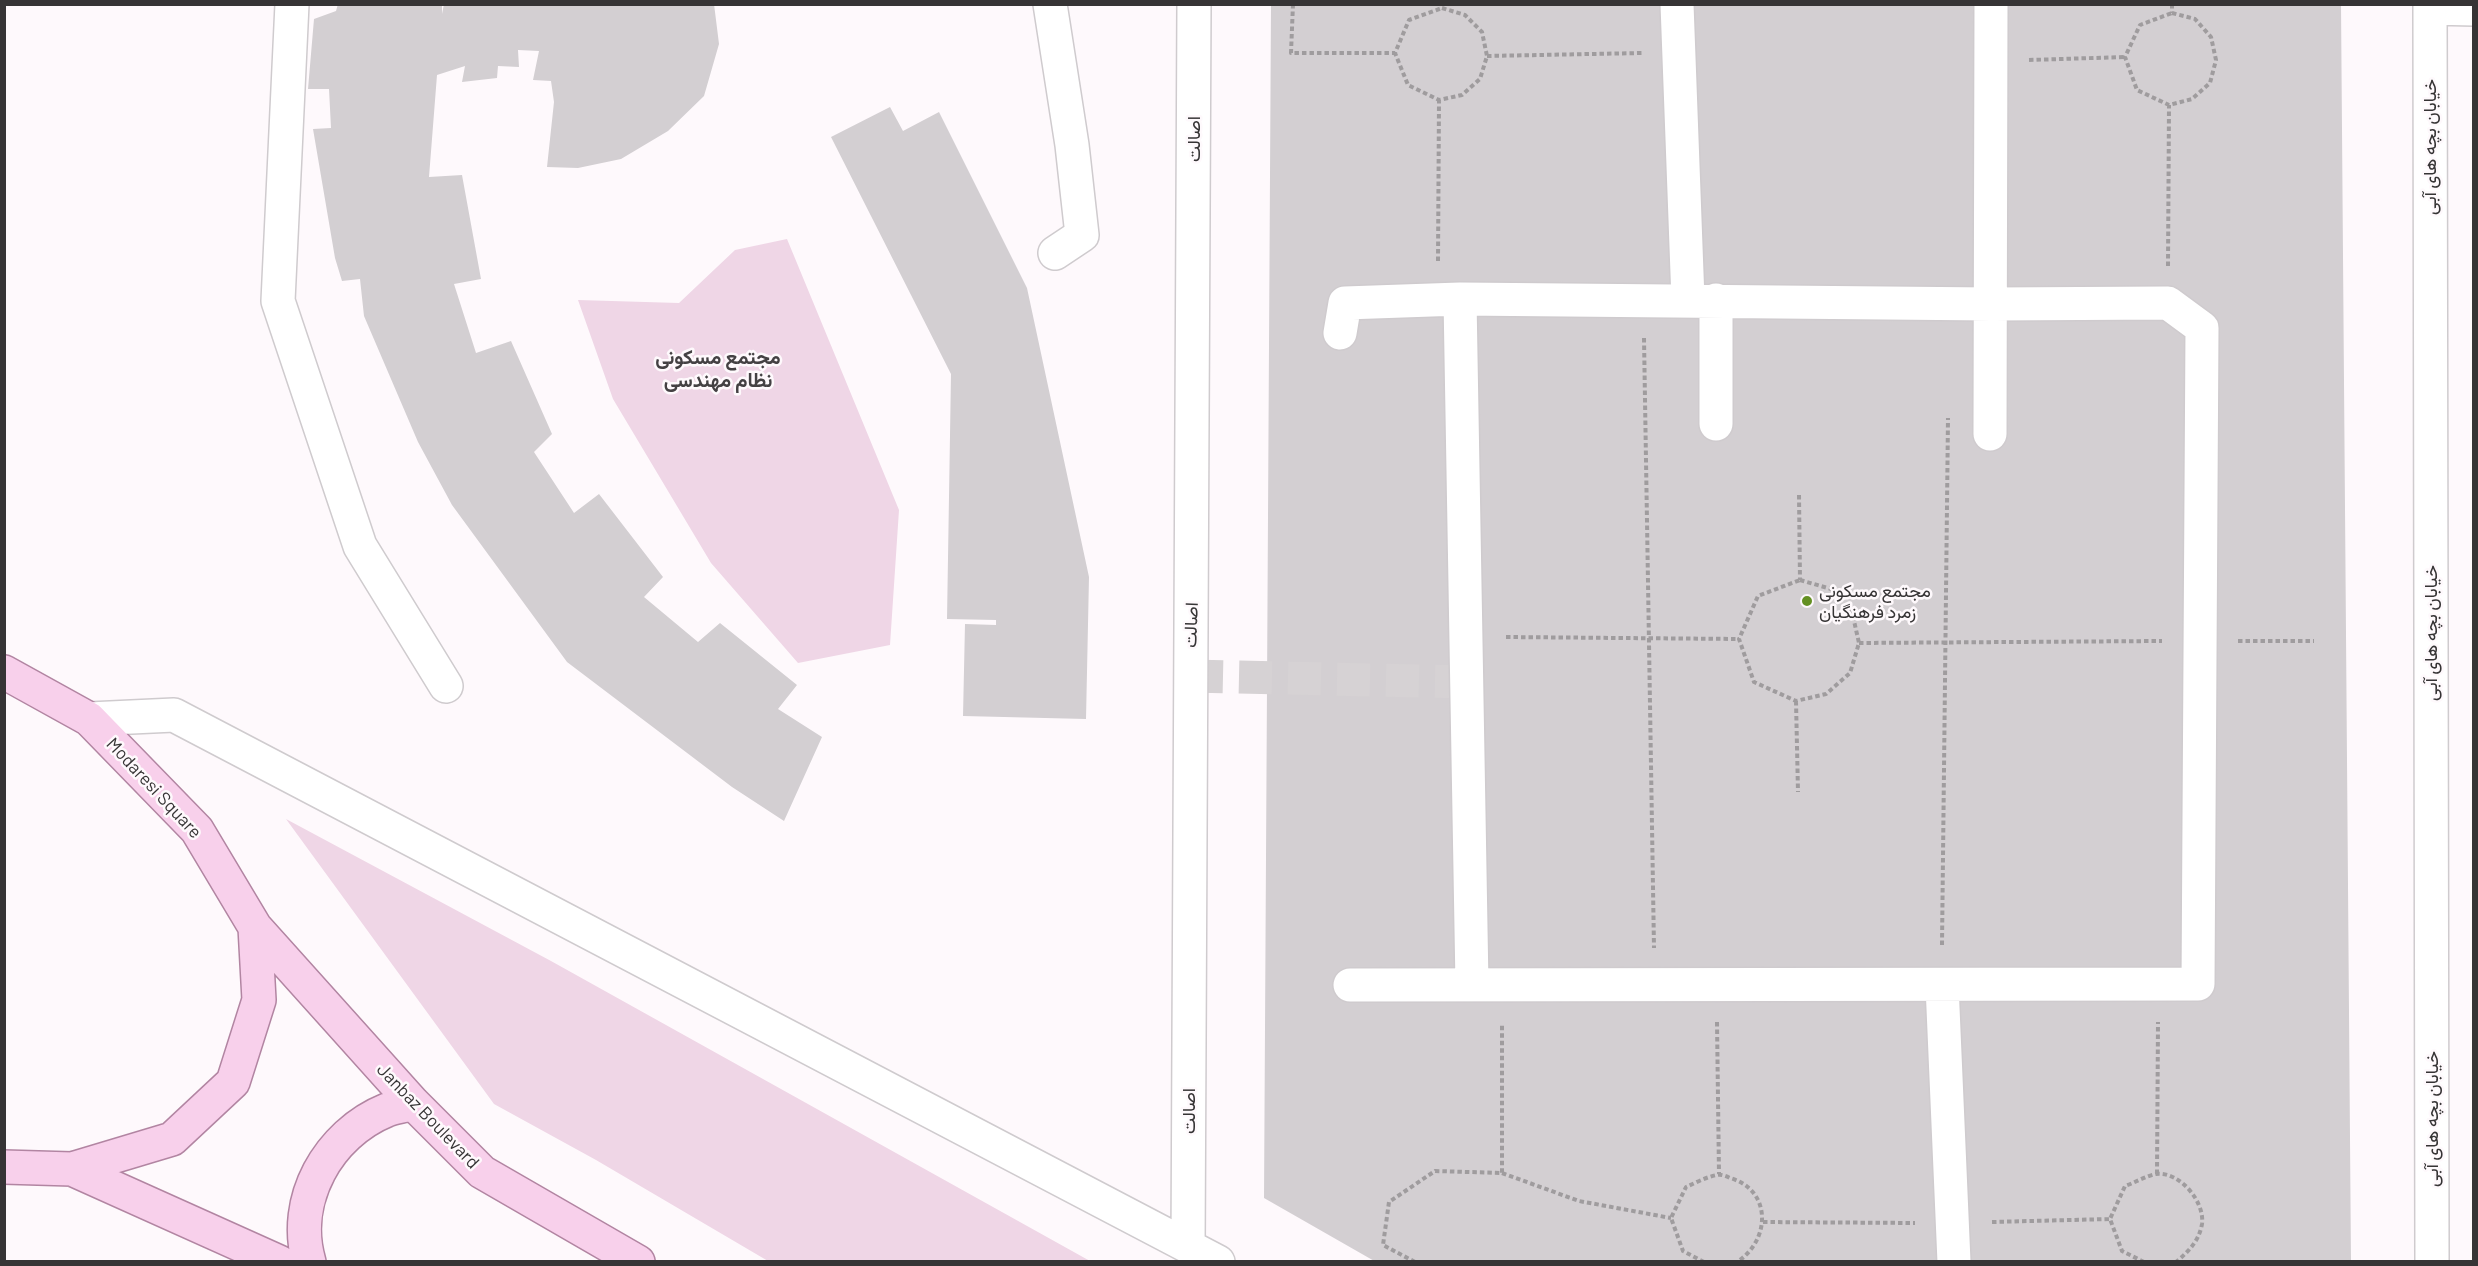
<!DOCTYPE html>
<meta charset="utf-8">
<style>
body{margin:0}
#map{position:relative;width:2478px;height:1266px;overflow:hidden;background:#fef9fc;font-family:Barlow,sans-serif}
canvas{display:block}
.frame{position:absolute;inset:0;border:6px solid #363435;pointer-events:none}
</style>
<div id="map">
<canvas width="2478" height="1266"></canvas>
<div class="frame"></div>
</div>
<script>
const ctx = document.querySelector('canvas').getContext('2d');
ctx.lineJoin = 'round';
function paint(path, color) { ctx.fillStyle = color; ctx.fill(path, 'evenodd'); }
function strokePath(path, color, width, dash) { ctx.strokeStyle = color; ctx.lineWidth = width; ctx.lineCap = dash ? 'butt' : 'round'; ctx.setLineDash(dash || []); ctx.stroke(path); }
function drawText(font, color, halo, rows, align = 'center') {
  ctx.font = font + ' Barlow,Vazirmatn,sans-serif'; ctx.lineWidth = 5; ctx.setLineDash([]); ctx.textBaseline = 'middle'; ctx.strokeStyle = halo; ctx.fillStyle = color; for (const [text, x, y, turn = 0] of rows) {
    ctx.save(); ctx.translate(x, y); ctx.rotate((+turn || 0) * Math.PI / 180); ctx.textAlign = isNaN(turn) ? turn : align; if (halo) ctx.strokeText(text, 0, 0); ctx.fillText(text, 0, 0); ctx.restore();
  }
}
paint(new Path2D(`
 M787 239 899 510 890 645 798 663 711 563 613 399 578 300 679 303 735 250Z
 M286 819 551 961 1090 1261H768L596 1160 494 1104Z`), '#efd6e6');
paint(new Path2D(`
 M338 4H442V14L444 4H714L719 44 704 96 668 131 621 159 578 168 547 167 554 102 551 81 533 80 539 51 518 50 519 67 498 66 497 78 462 82 465 66 437 75 429 177 462 175 481 279 454 284 476 353 511 341 552 434 534 452 574 513 599 494 663 577 644 597 698 642 720 623 797 685 778 709 822 737 784 821 732 787 567 662 452 505 418 442 364 316 360 279 342 281 335 258 313 129 331 128 329 89H308L314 19 336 11Z
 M1271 4H2341L2351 1262H1376L1264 1198Z
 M890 107 903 131 939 112 1027 288 1089 577 1086 719 963 716 965 624 996 625V620L947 619 951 374 831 137Z`), '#d3cfd2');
strokePath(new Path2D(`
 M1190 676 1467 682`), '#d6d2d4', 33, [33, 16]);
const minor = new Path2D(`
 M292 4 278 301 360 546 446 686
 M1050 4 1072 145 1082 235 1055 253
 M1677 4 1688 300
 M2430 4 2432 1262
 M2430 8 2474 9
 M1460 299 1472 985
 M1716 300V424
 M1340 333 1345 303 1460 299 1992 304 2168 303 2202 328 2198 984 1350 985
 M1990 434 1991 4
 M1942 985 1954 1262`);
const tertiary = new Path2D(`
 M89 719 174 715 1218 1262
 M1188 1245 1194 4`);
const primary = new Path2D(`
 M4 672 89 719 197 830 255 927 259 1000 233 1082 172 1139 72 1169 4 1167
 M255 927 413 1103 482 1172 638 1262
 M72 1169 279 1262
 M309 1262C291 1200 328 1134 387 1110 395 1107 405 1106 413 1103`);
strokePath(minor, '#cfcbce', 36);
strokePath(tertiary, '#cfcbce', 36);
strokePath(primary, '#b285a2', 36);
strokePath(new Path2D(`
 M1293 4 1291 53H1395
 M2172 4V13
 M1442 8 1465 15 1482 32 1487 56 1480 79 1462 95 1439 100 1408 85 1395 53 1409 20Z
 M2172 13 2195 19 2211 37 2216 60 2210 83 2192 99 2169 105 2137 90 2125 57 2140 25Z
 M1487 56 1642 53
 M2029 60 2125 57
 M1438 261 1439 100
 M2168 266 2169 105
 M1644 338 1654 948
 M1799 495 1800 580
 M1800 580 1831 589 1852 612 1859 643 1850 673 1826 694 1796 701 1754 682 1739 639 1758 596Z
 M1506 637 1739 639
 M2238 641H2314
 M1859 643 2162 641
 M1796 701 1798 792
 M1942 945 1948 418
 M1717 1022 1719 1174
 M1502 1173 1579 1201 1671 1218
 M2157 1174 2158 1022
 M1763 1222 1915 1223
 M1992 1222 2110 1219
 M1415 1262 1383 1245 1389 1202 1435 1171 1502 1173V1024
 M1704 1262 1683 1251 1671 1218 1686 1187C1695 1183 1706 1177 1717 1175 1721 1174 1726 1176 1730 1178 1772 1190 1771 1240 1737 1262
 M2144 1262 2122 1251 2110 1219 2125 1186C2134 1183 2146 1176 2156 1174 2179 1171 2205 1201 2202 1224 2199 1241 2189 1251 2176 1262`), '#9f9c9e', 4, [4.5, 3]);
strokePath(minor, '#fff', 33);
strokePath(tertiary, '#fff', 33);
strokePath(primary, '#f8d0eb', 33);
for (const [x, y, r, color] of [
 [1807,601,6,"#649023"]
]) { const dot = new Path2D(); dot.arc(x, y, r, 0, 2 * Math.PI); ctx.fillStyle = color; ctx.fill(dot); strokePath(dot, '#fef9fc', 2); }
drawText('18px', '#363435', '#fef9fc', [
 ["اصالت",1194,139,-90],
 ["خیابان بچه های آبی",2430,147,-90],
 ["اصالت",1191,625,-88],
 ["خیابان بچه های آبی",2431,633,-90],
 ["Modaresi Square",154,788,47],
 ["اصالت",1189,1111,-90],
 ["Janbaz Boulevard",428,1116,46],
 ["خیابان بچه های آبی",2432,1119,-90]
]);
drawText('18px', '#363435', '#fef9fc', [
 ["مجتمع مسکونی",1819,591],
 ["زمرد فرهنگیان",1819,612]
], 'left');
drawText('bold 20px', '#444143', '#fef9fc', [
 ["مجتمع مسکونی",718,357],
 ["نظام مهندسی",718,380]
]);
</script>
